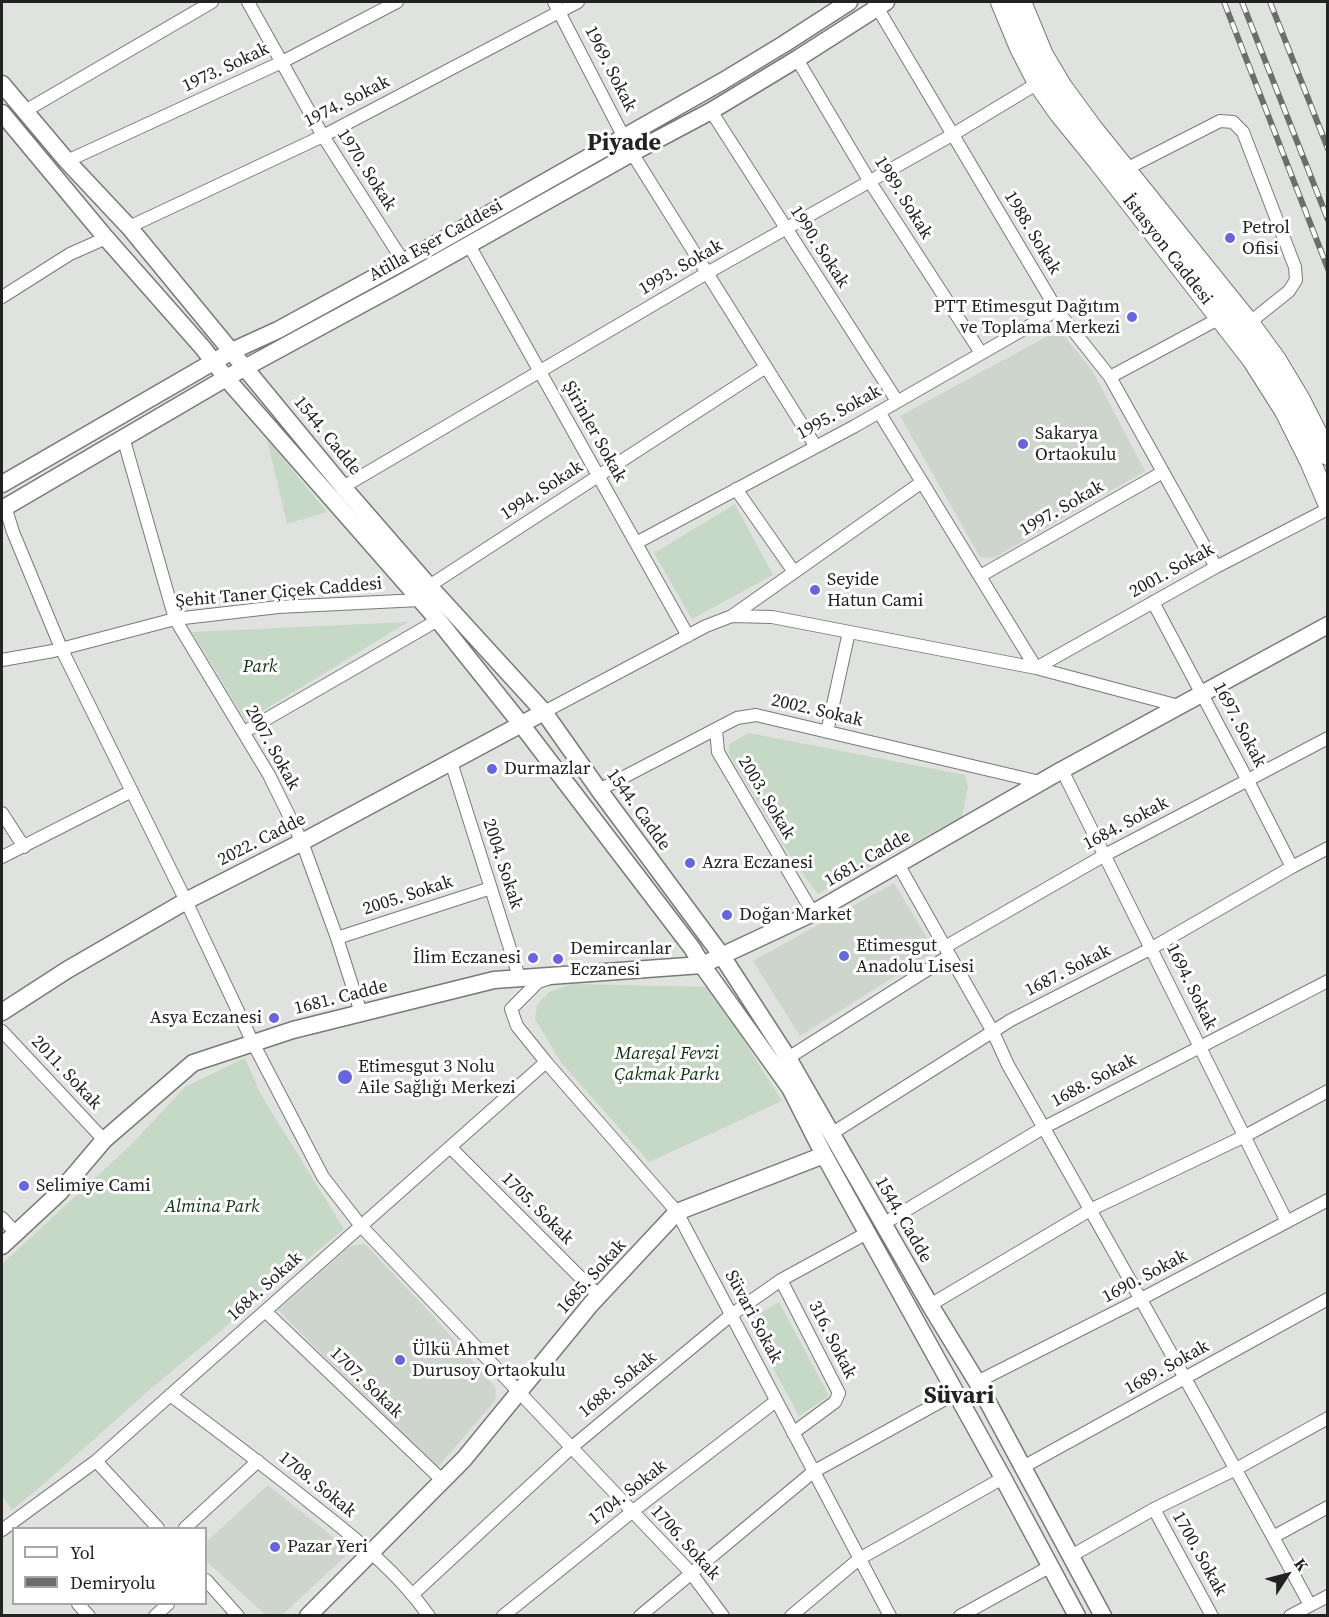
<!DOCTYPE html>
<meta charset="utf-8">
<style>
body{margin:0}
#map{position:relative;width:1329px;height:1617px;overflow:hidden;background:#dfe2df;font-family:"Source Serif 4",serif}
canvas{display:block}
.frame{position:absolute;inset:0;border:3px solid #212221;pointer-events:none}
.legend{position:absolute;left:12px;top:1527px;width:195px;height:78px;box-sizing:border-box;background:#fff;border:2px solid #a6a7a6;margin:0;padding:8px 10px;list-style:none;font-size:18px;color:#212221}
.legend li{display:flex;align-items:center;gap:12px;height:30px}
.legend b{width:30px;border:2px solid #a6a7a6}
.north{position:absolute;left:1257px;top:1545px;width:60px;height:60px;-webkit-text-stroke:4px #fff;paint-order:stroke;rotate:54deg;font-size:16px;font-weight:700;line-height:24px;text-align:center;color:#212221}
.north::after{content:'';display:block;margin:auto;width:21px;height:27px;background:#212221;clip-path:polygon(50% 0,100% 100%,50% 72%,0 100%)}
</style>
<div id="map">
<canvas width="1329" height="1617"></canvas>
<div class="frame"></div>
<ul class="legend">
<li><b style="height:8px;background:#fff"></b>Yol</li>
<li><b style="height:8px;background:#6c6e6c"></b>Demiryolu</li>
</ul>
<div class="north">K</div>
</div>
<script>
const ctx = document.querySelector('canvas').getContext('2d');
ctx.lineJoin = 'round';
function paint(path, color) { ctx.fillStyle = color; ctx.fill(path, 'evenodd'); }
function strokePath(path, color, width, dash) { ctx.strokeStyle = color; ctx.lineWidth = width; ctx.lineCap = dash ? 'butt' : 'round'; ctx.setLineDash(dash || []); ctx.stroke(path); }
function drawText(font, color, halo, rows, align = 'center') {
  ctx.font = font + ' "Source Serif 4",serif'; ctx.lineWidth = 6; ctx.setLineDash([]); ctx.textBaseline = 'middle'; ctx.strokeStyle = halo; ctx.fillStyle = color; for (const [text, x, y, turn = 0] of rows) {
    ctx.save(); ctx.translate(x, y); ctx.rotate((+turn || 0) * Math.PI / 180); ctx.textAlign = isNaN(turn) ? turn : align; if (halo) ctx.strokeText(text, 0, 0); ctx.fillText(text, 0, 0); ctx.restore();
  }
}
paint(new Path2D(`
 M1059 330 1092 370 1145 471 994 558 980 557 900 416Z
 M894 883 935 951 800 1036 753 961Z
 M365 1244 434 1317 496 1388 495 1401 436 1469 278 1310 350 1246Z
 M268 1485 351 1551 282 1615H266L206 1561V1542Z`), '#cdd5cd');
paint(new Path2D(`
 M267 439 327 512 287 524Z
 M735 504 773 575 692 619 654 553Z
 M408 622 246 721 192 632Z
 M749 733 965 775 968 787 962 817 818 894 791 858 729 754V744Z
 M573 984 710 987 782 1101 649 1162 560 1061 535 1019 537 1005 549 992Z
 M245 1058 261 1095 344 1229 154 1386 47 1481 12 1510 2 1496V1264L132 1144 185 1087Z
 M779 1302 829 1396 799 1416 748 1321Z`), '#c6d9c6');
const street = new Path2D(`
 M248 2 323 136 403 261
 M554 2 632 153 816 447
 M874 2 1057 310 1110 377 1216 567
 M797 59 870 182 981 353
 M25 111 212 2
 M711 111 897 401
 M67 161 282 62 397 2
 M1126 169 1220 121 1233 122 1243 132 1295 267 1296 280 1289 291 1249 323
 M129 227 323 136 578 2
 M469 245 688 636
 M2 297 70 254 106 238
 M1110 377 1220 318
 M879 412 1036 668 1216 567 1328 509
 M123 437 175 619 269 775 302 842 337 938 361 1013
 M343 487 707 273 952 135 1038 83
 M736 489 794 572
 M5 506 13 532 61 648 186 901 253 1043 323 1177 361 1226 691 1573 723 1616
 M636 543 855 426 1057 310
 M980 576 1163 472
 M429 586 766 367
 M1153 602 1248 781 1292 867
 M732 616 922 482
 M2 660 53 651 175 619 278 607 420 600
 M544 712 706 626 732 616 772 617 1036 668 1179 706
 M716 729 718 752 813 913
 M244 732 438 620
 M827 732 849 632
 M451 762 519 977
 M1062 770 1287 1222
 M599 790 737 718 756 715 1040 782
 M2 813 24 847
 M2 857 132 791
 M898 864 993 1032 1008 1065C1110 1244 1212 1424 1310 1605
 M337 938 491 888
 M945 947 1105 855 1328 738
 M550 978 538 982 511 1009 517 1026 546 1062 677 1212 890 1616
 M2 1031 104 1140
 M788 1058 949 956
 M831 1134 1011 1020 1152 948 1292 867 1328 848
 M450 1147 599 1296
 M2 1218 16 1233
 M883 1224 1043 1128 1328 981
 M781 1280 839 1393 835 1402 793 1433
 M930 1305 1090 1210 1245 1136 1328 1091
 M265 1311 443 1481
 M977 1382 1141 1299 1328 1200
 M170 1395C218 1431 266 1467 313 1505 356 1539 396 1570 429 1616
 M96 1461 158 1528
 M1023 1467 1328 1299
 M1154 1509 1212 1616
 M185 1528 258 1461
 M2 1530 96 1461 546 1062
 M1273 1537 1328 1507
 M1071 1556 1154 1509 1236 1469 1328 1418
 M206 1580 238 1616
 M413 1594 572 1447 731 1315 781 1280 867 1233
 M78 1604 89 1616
 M155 1616 168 1604
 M503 1616 633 1511 776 1401
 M640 1616 813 1472 956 1393
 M791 1616 859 1559 1003 1478
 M960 1616 1051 1566
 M1290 1616 1328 1596`);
const secondary = new Path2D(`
 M2 84 67 161 129 227 343 487 429 586 544 712 599 790 722 956 788 1058 930 1305 977 1382 1103 1616
 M2 113 106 238 203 348 226 378 438 620 521 724 692 948 702 965 790 1088 824 1155 1003 1478 1077 1616
 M2 484 232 351 278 330 432 246 723 81 784 44 849 2
 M2 509 226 378 401 283 632 153 711 111 797 59 886 2
 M2 1012 67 970 186 901 302 842 544 712
 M2 1246 59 1193 104 1140 193 1063 293 1030 494 980 702 965 813 913 1062 770 1328 625
 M308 1616 464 1459 591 1304 677 1212 824 1155`);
const primary = new Path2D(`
 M1001 2 1020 48 1038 83 1059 113 1099 162 1252 359 1285 411 1310 461 1328 503
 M1021 2 1043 55 1062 87 1092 128 1249 323 1276 360 1300 400 1328 455`);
strokePath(street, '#787a78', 14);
strokePath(secondary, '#787a78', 19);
strokePath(primary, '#787a78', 22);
strokePath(street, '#fff', 12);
strokePath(secondary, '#fff', 16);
strokePath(primary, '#fff', 20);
const rail = new Path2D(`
 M1224 2 1328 269
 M1242 2 1328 220
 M1270 2 1328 149`);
strokePath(rail, '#6c6e6c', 6);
strokePath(rail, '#fff', 4, [11]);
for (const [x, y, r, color] of [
 [1230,238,6,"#6765df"],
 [1132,317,6,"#6765df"],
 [1023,444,6,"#6765df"],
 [815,590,6,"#6765df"],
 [492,769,6,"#6765df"],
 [690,863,6,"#6765df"],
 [727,915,6,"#6765df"],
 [844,956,6,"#6765df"],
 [533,958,6,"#6765df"],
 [558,959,6,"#6765df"],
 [274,1018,6,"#6765df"],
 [345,1077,8,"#6765df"],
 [24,1186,6,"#6765df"],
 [400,1360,6,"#6765df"],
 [275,1547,6,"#6765df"]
]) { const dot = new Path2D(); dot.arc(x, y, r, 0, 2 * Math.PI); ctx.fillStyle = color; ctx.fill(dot); strokePath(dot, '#fff', 2); }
drawText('18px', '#212221', '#fff', [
 ["1973. Sokak",226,68,-25],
 ["1969. Sokak",610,69,63],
 ["1974. Sokak",347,102,-27],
 ["1970. Sokak",366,170,57],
 ["1989. Sokak",903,198,58],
 ["1988. Sokak",1032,233,59],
 ["Atilla Eşer Caddesi",436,241,-29],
 ["1990. Sokak",819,247,57],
 ["İstasyon Caddesi",1167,250,52],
 ["1993. Sokak",681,268,-30],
 ["1995. Sokak",839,413,-29],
 ["Şirinler Sokak",594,432,61],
 ["1544. Cadde",327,436,51],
 ["1994. Sokak",542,491,-33],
 ["1997. Sokak",1062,509,-30],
 ["2001. Sokak",1172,571,-29],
 ["Şehit Taner Çiçek Caddesi",279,593,-5],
 ["2002. Sokak",817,711,13],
 ["1697. Sokak",1239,725,62],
 ["2007. Sokak",272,748,61],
 ["2003. Sokak",766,798,59],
 ["1544. Cadde",638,810,54],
 ["1684. Sokak",1126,824,-28],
 ["2022. Cadde",262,840,-27],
 ["1681. Cadde",868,859,-30],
 ["2004. Sokak",502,864,72],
 ["2005. Sokak",408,896,-18],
 ["1687. Sokak",1068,971,-27],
 ["1694. Sokak",1191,987,64],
 ["1681. Cadde",341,998,-14],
 ["2011. Sokak",66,1073,47],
 ["1688. Sokak",1094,1081,-28],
 ["1705. Sokak",537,1209,45],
 ["1544. Cadde",903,1220,60],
 ["1685. Sokak",592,1277,-48],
 ["1690. Sokak",1145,1277,-28],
 ["1684. Sokak",265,1287,-42],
 ["Süvari Sokak",753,1317,62],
 ["316. Sokak",832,1340,63],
 ["1689. Sokak",1167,1368,-29],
 ["1707. Sokak",366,1383,44],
 ["1688. Sokak",618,1385,-39],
 ["1708. Sokak",317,1485,39],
 ["1704. Sokak",628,1493,-38],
 ["1706. Sokak",685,1543,48],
 ["1700. Sokak",1199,1554,61]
]);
drawText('18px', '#212221', '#fff', [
 ["Petrol",1242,228],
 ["Ofisi",1242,249],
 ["PTT Etimesgut Dağıtım",1120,307,"right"],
 ["ve Toplama Merkezi",1120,328,"right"],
 ["Sakarya",1035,434],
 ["Ortaokulu",1035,455],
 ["Seyide",827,580],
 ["Hatun Cami",827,601],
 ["Durmazlar",504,769],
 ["Azra Eczanesi",702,863],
 ["Doğan Market",739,915],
 ["Etimesgut",856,946],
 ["Anadolu Lisesi",856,967],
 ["Demircanlar",570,949],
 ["Eczanesi",570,970],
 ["İlim Eczanesi",521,958,"right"],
 ["Asya Eczanesi",262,1018,"right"],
 ["Etimesgut 3 Nolu",358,1067],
 ["Aile Sağlığı Merkezi",358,1088],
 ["Selimiye Cami",36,1186],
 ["Ülkü Ahmet",412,1350],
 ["Durusoy Ortaokulu",412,1371],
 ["Pazar Yeri",287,1547]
], 'left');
drawText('italic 18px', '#0a330e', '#fff', [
 ["Park",260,667],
 ["Mareşal Fevzi",667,1054],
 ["Çakmak Parkı",667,1075],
 ["Almina Park",212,1207]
]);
drawText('bold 24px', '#212221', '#fff', [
 ["Piyade",624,144],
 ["Süvari",959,1397]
]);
</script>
